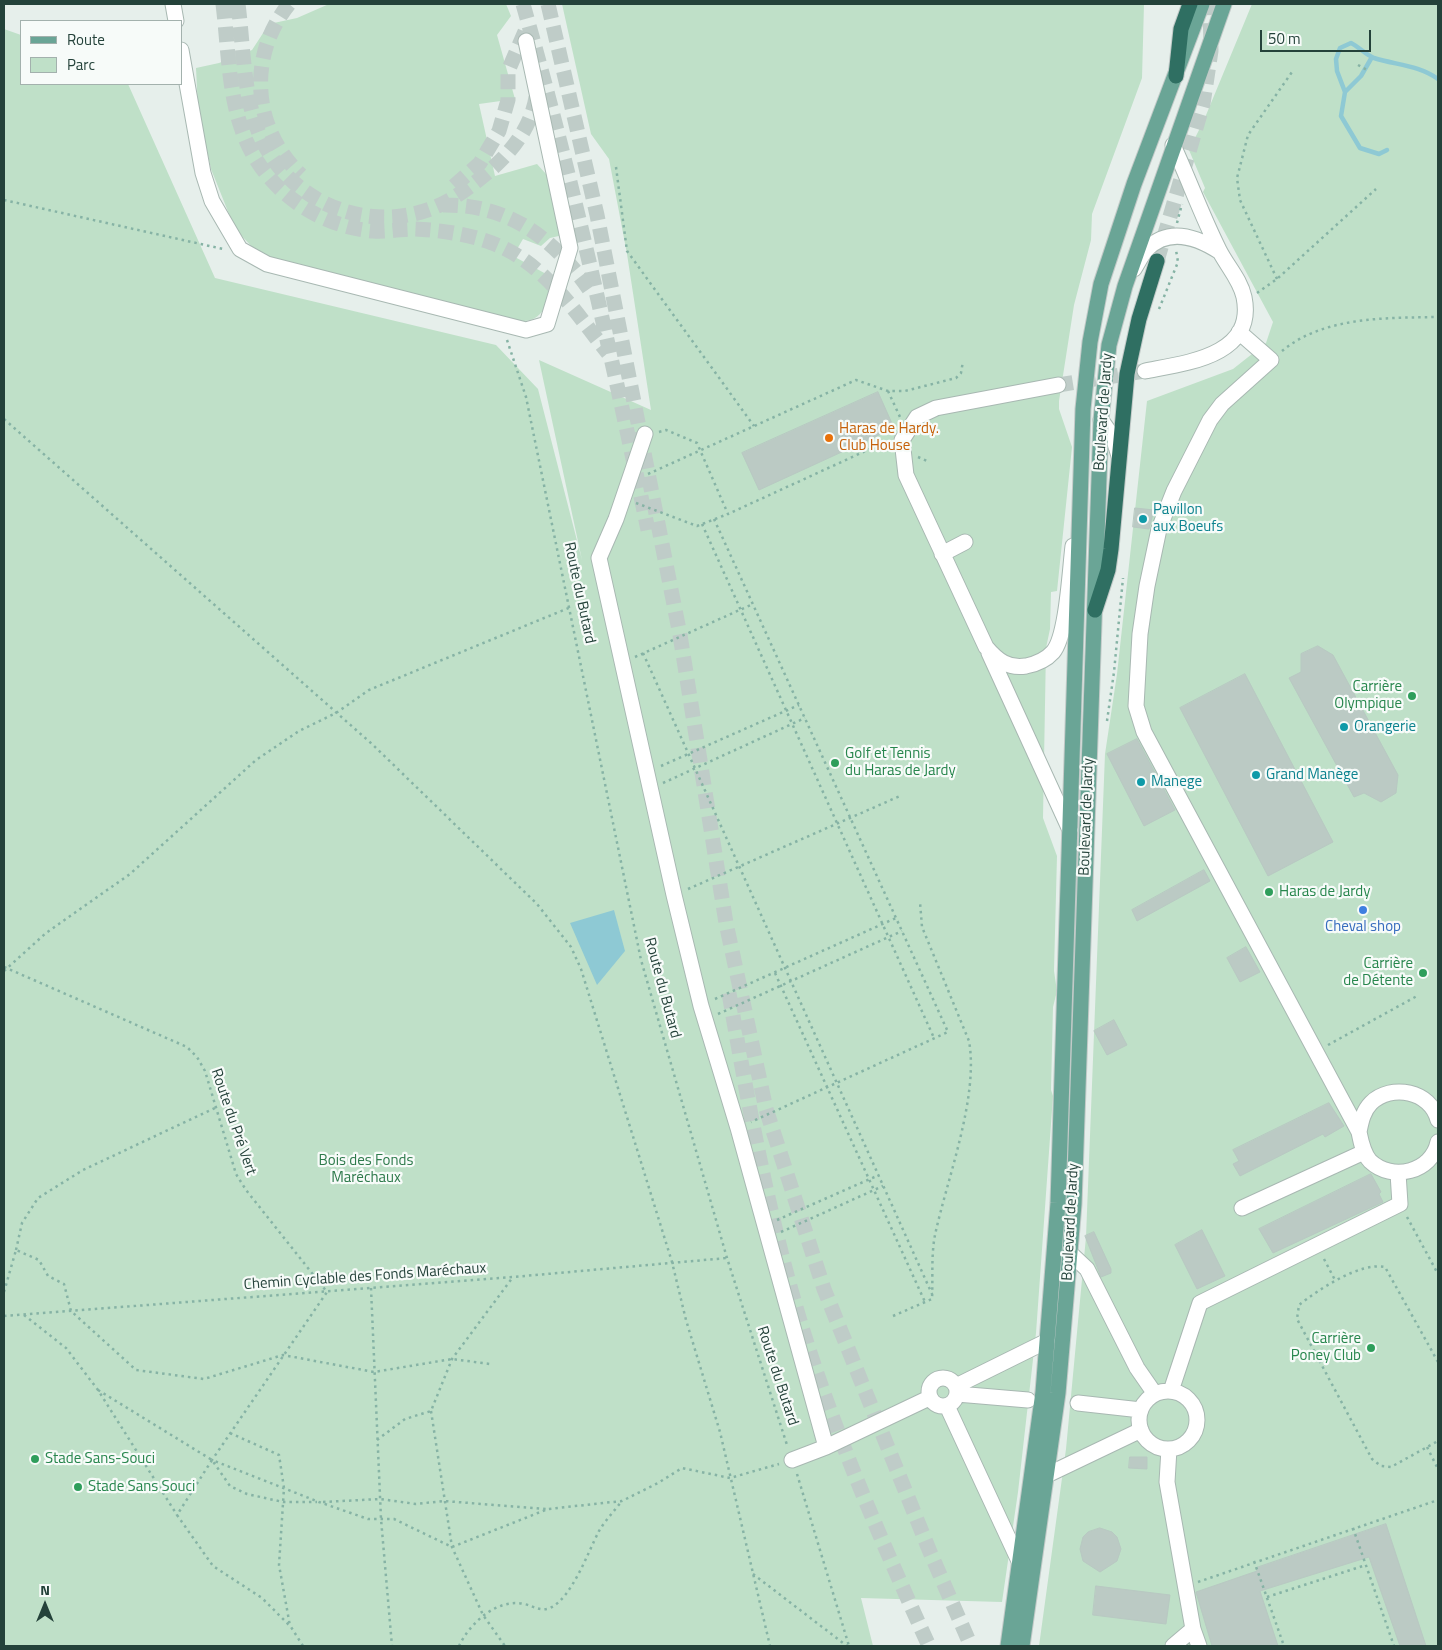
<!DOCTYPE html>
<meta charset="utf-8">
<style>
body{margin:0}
#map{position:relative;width:1442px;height:1650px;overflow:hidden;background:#e6efeb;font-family:"Titillium Web",sans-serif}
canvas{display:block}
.frame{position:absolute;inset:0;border:5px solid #24423a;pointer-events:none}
.legend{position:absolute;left:20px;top:20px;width:162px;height:65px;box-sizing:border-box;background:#f7fbf9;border:1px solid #a3b1ad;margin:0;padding:6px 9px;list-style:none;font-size:15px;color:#24423a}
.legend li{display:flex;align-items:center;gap:10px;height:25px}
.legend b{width:25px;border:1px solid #a3b1ad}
.north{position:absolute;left:20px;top:1580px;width:50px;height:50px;-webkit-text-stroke:4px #f7fbf9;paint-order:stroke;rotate:0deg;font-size:14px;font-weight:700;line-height:20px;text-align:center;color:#24423a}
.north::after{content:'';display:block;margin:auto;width:18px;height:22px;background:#24423a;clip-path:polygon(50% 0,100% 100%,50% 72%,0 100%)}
.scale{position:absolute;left:1260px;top:30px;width:111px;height:22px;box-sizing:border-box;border:2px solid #24423a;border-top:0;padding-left:6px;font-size:15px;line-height:18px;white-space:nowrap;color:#24423a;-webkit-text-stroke:4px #f7fbf9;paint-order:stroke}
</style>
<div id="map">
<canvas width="1442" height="1650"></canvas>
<div class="frame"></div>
<ul class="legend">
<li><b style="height:6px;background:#6aa596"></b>Route</li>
<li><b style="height:14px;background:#bfe0c8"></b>Parc</li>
</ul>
<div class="north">N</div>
<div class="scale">50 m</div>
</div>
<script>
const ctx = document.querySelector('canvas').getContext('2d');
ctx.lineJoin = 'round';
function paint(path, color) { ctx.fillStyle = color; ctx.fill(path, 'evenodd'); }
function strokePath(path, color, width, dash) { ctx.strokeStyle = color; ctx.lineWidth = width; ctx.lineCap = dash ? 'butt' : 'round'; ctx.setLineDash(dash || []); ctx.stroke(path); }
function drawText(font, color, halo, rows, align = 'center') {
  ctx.font = font + ' "Titillium Web",sans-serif'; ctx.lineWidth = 4.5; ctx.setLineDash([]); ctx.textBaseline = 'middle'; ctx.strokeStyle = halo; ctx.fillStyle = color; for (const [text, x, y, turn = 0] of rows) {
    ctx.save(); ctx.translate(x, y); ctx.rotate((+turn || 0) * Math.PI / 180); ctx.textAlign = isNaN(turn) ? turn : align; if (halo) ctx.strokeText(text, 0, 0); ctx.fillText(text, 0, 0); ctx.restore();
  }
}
paint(new Path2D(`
 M329 4H506L511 16 497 35 515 99 479 104 495 176 537 164 546 174 563 235 550 238 541 246 523 239 513 256 548 275 555 282C553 294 544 317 530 320 524 322 516 320 510 320L280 262 258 253 235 229 211 169 198 109 196 68 219 63 252 50 269 24 297 18Z
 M562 4H1144L1142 78 1092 214 1091 240 1074 305 1059 401V409L1072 447 1057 591 1051 592 1050 629 1046 648 1043 818 1057 856 1054 971 1057 991 1053 1007 1051 1090 1053 1096 1036 1333 1018 1492 1002 1602 861 1598 873 1646H4V29L21 35V84H128L215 278 496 345 538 389 582 560 539 360 651 410 627 254 609 159 591 134Z
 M1252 4H1438V1646H1039L1066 1449 1086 1237 1105 754 1117 674 1147 401 1233 369 1266 343 1273 322 1203 192 1205 188 1189 150 1204 120Z`), '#bfe0c8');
paint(new Path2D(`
 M614 910 625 951 597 985 570 923Z`), '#8ec9d4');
strokePath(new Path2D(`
 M1345 92 1361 76 1372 57
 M1387 150 1379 154 1360 148 1341 116 1345 92 1337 71 1336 59 1340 48 1351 43C1359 47 1366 55 1374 58 1396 65 1419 65 1438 79`), '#8ec9d4', 4.5);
const building = new Path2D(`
 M878 392 894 428 759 490 742 453Z
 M1135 508 1154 510 1149 529 1133 527Z
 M1318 646 1333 655 1398 775 1396 793 1381 802 1364 793 1354 797 1289 678 1301 672V654Z
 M1245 674 1333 842 1268 876 1180 708Z
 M1137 739 1175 810 1144 826 1107 754Z
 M1204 870 1210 881 1137 921 1132 910Z
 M1246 947 1260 972 1240 982 1227 958Z
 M1114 1020 1127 1045 1107 1055 1094 1031Z
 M1329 1103 1344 1126 1325 1137 1323 1134 1240 1176 1233 1164 1239 1161 1233 1150Z
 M1371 1174 1381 1192 1379 1194 1383 1202 1273 1253 1259 1229Z
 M1202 1230 1225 1276 1197 1289 1175 1245Z
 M1094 1232 1111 1269V1273L1101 1277 1085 1236Z
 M1130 1457H1147V1469L1129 1468Z
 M1386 1524 1426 1646H1400L1369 1557 1260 1591 1278 1646H1212L1196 1592 1257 1571 1256 1568Z
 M1100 1528 1112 1532 1117 1537 1121 1549 1117 1561 1100 1572 1083 1561 1080 1549 1083 1537 1088 1532Z
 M1096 1586 1170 1595 1166 1624 1093 1615Z`);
paint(building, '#bbcac4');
strokePath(building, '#b8c9c2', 1);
strokePath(new Path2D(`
 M1058 385 1145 371`), '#bfccc8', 15, [15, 8]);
strokePath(new Path2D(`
 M223 4C228 44 228 88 241 127 259 184 313 226 373 231 387 232 400 229 414 229 439 230 468 234 492 243 545 263 574 311 608 353
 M238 4C244 50 243 111 268 151 301 207 372 232 433 208 453 200 470 187 487 173 513 151 535 123 537 88
 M289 4C247 56 252 129 301 175
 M523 4C572 177 611 353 648 530
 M548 4 597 215 680 635 726 923 766 1109 824 1289 930 1552 971 1646
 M454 186 480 163 499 131 508 100V71L527 27
 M443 205C511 204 557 241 593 295
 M1157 261 1203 104 1211 51 1210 4
 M729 993C747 1097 766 1203 795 1304 828 1419 880 1538 929 1646`), '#bfccc8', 15, [15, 8]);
const minor = new Path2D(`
 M173 4 176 21
 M181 50 203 173 212 201 240 249 267 264 526 330 547 324 570 248 526 41
 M1134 269C1138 263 1142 254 1147 249 1169 227 1197 237 1220 252
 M1239 332 1271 360 1222 404 1210 420 1174 491 1159 529 1147 586 1140 634 1136 706 1144 732 1359 1132C1361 1142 1363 1153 1370 1161 1392 1182 1432 1172 1438 1142
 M1145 371C1186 363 1256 356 1244 297 1240 279 1227 266 1219 250 1202 216 1189 180 1173 145
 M1058 385 936 408 917 417 902 440 906 475 986 647C997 660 1008 669 1026 666 1036 664 1045 661 1053 652 1067 636 1070 569 1073 546
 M1101 420 1113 437 1119 456
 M645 434 616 519 599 558 674 895 701 1006 738 1128 826 1447
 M942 554 965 542
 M989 653 1070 830
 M1359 1132C1361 1122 1363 1111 1371 1103 1391 1083 1431 1091 1438 1120
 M1242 1208 1364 1152
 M1070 1253 1087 1269 1137 1368 1155 1394
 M929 1392a14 14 0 1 1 28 0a14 14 0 1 1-28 0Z
 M956 1386 1047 1341
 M1171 1391 1200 1303 1400 1204 1398 1173
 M1139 1420a29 29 0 1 1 58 0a29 29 0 1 1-58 0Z
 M957 1394 1028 1400
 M1078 1403 1141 1410
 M947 1406 1019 1561
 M1169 1449 1167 1482 1193 1629 1199 1646
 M792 1460 826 1447 929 1398
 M1047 1475 1141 1430
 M1173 1646 1193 1629`);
const major = new Path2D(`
 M1008 1646 1043 1392 1058 1203 1083 409 1090 342 1101 284 1134 184 1202 4
 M1022 1646 1058 1393 1074 1204 1101 420 1109 345 1125 286 1224 4`);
const highway = new Path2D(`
 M1176 76 1181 29 1190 4
 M1095 610 1108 570 1111 549 1127 374 1139 319 1157 261`);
strokePath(minor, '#a8b8b2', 17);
strokePath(major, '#c2cac8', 17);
strokePath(highway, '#c2cac8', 17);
strokePath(new Path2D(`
 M1358 65 1369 71
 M616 167 627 251 754 426
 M4 200 223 249
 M1177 223 1182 204
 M1277 279 1240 200 1237 178 1248 135 1292 72
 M1257 293 1277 279 1376 189
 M1159 309 1178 262 1176 250
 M507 340 526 397 641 960 727 1258 787 1445
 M1282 351C1324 316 1387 318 1438 317
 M888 391 900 417
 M4 419 372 744 537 904 571 947 581 969 672 1262 686 1320 720 1432 770 1646
 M659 432 666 430 697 443 728 514 885 442 888 443
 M918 457 927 461
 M648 474 856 380 888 391H905L956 378 961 373 963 361
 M636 503 697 526 728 514
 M714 519 948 1032 751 1122
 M702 524 934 1038
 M643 653 932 1294
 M635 657 753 604
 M1107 721 1114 672 1123 578
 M661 766 799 705
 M663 783 805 718
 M688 889 900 796
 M4 967 187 1047 197 1057 205 1071 236 1174 246 1190 327 1292 212 1460
 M4 971 46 933 130 874 256 760 299 731 336 713 369 690 571 607
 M775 973 925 1302
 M715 999 896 918
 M718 1014 902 931
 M1328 1045 1417 996
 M1407 1217 1438 1274
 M777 1220 879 1175
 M781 1232 883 1186
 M16 1250 22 1223 38 1198 83 1170 217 1107
 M1324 1259 1336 1282
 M371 1288 381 1519 392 1646
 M4 1292 16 1250 39 1260 48 1276 64 1284 71 1311 136 1370 204 1379 283 1355 374 1372 452 1359 490 1364
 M24 1315 66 1348 98 1390 177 1515
 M4 1316 513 1277 727 1258
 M893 1316 932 1299C933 1278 931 1255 935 1235 947 1179 979 1097 969 1041L922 927 920 902
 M1438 1362 1385 1267C1360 1262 1319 1289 1299 1305L1297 1319 1372 1459 1381 1466 1391 1467 1438 1441
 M98 1390 212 1460 230 1486 247 1494 283 1502H317
 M431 1411 452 1547 483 1615 505 1646
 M230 1433 279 1455 284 1488 279 1565 290 1626
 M377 1440 405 1419 431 1411 452 1359 513 1277
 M1427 1447 1438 1469
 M797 1474 849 1646
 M323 1502 380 1499 416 1504 444 1501 546 1509
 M1353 1528 1394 1646
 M1254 1561 1284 1646
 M753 1574 847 1646
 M1198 1582 1438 1500
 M1267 1597 1366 1565
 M303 1646 291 1627 262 1598 213 1566 177 1515 212 1460 319 1502 368 1519H394L452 1547 548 1509 622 1501 658 1483 682 1468 730 1478 779 1464
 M459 1646C470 1623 497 1598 524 1604 534 1606 540 1612 550 1608 572 1598 588 1552 599 1531 605 1521 614 1511 622 1501`), '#86b3a5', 2.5, [2.5, 4]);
strokePath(minor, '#fff', 15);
strokePath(major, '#6aa596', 15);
strokePath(highway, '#2f6f62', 15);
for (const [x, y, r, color] of [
 [829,438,5,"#e8710a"],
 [1143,519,5,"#0f9aa8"],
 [1412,696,5,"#2e9e5b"],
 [1344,727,5,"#0f9aa8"],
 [835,763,5,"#2e9e5b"],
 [1256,775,5,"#0f9aa8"],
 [1141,782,5,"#0f9aa8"],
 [1269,892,5,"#2e9e5b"],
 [1363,910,5,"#3f7fe0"],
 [1423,973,5,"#2e9e5b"],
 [1371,1348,5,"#2e9e5b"],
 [35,1459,5,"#2e9e5b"],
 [78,1487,5,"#2e9e5b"]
]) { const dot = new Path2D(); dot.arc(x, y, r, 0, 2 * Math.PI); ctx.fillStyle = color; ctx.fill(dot); strokePath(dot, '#f7fbf9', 2); }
drawText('15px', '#24423a', '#f7fbf9', [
 ["Boulevard de Jardy",1104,412,-86],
 ["Route du Butard",579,593,78],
 ["Boulevard de Jardy",1087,817,-88],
 ["Route du Butard",662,988,75],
 ["Route du Pré Vert",233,1122,71],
 ["Boulevard de Jardy",1071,1222,-87],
 ["Chemin Cyclable des Fonds Maréchaux",365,1277,-4],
 ["Route du Butard",777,1376,72]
]);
drawText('15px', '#c56008', '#f7fbf9', [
 ["Haras de Hardy.",839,429],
 ["Club House",839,446]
], 'left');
drawText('15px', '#0d838f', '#f7fbf9', [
 ["Pavillon",1153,510],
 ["aux Boeufs",1153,527],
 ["Orangerie",1354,727],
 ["Grand Manège",1266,775],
 ["Manege",1151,782]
], 'left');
drawText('15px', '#27864d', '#f7fbf9', [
 ["Carrière",1402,687,"right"],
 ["Olympique",1402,704,"right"],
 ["Golf et Tennis",845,754],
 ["du Haras de Jardy",845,771],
 ["Haras de Jardy",1279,892],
 ["Carrière",1413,964,"right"],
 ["de Détente",1413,981,"right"],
 ["Carrière",1361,1339,"right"],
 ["Poney Club",1361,1356,"right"],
 ["Stade Sans-Souci",45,1459],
 ["Stade Sans Souci",88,1487]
], 'left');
drawText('15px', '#366cbe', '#f7fbf9', [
 ["Cheval shop",1363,927]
]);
drawText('15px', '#2d7a4b', '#f7fbf9', [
 ["Bois des Fonds",366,1161],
 ["Maréchaux",366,1178]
]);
</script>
